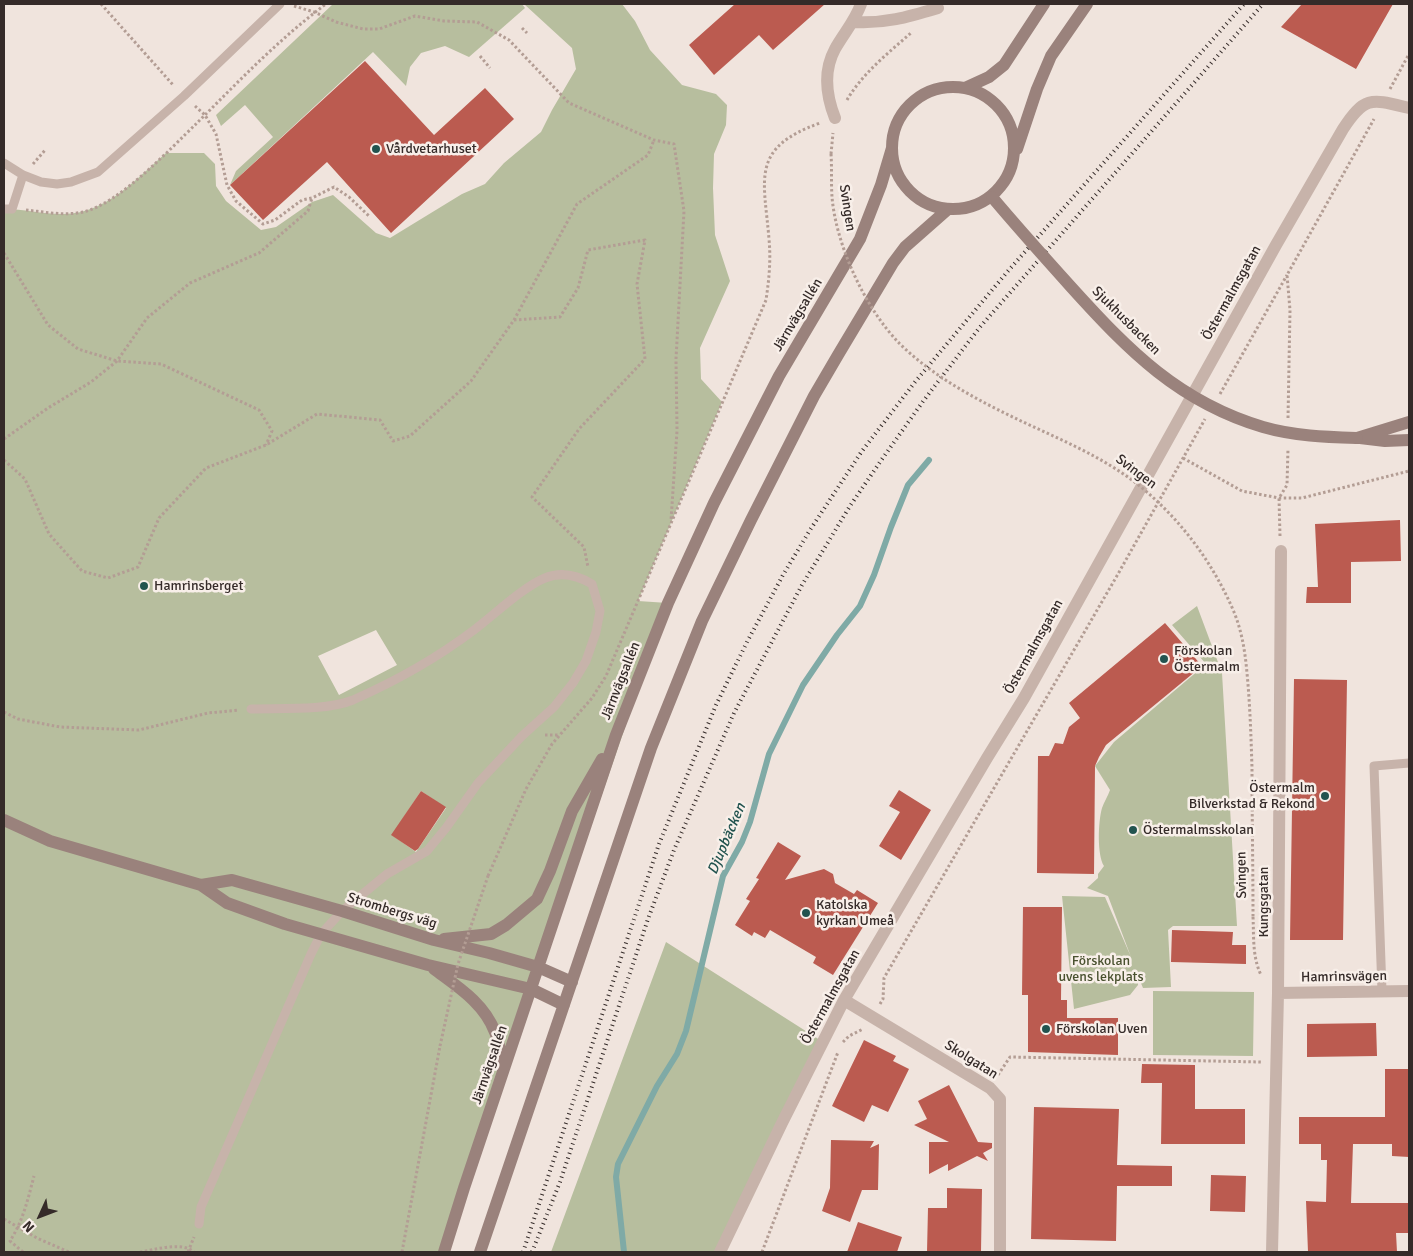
<!DOCTYPE html>
<meta charset="utf-8">
<style>
body{margin:0}
#map{position:relative;width:1413px;height:1256px;overflow:hidden;background:#f0e4dd;font-family:Signika,sans-serif}
canvas{display:block}
.frame{position:absolute;inset:0;border:5px solid #352b29;pointer-events:none}
.north{position:absolute;left:15px;top:1191px;width:50px;height:50px;-webkit-text-stroke:4px #f8efe9;paint-order:stroke;rotate:227deg;font-size:14px;font-weight:700;line-height:20px;text-align:center;color:#352b29}
.north::after{content:'';display:block;margin:auto;width:18px;height:22px;background:#352b29;clip-path:polygon(50% 0,100% 100%,50% 72%,0 100%)}
</style>
<div id="map">
<canvas width="1413" height="1256"></canvas>
<div class="frame"></div>
<div class="north">N</div>
</div>
<script>
const ctx = document.querySelector('canvas').getContext('2d');
ctx.lineJoin = 'round';
function paint(path, color) { ctx.fillStyle = color; ctx.fill(path, 'evenodd'); }
function strokePath(path, color, width, dash) { ctx.strokeStyle = color; ctx.lineWidth = width; ctx.lineCap = dash ? 'butt' : 'round'; ctx.setLineDash(dash || []); ctx.stroke(path); }
function drawText(font, color, halo, rows, align = 'center') {
  ctx.font = font + ' Signika,sans-serif'; ctx.lineWidth = 5; ctx.setLineDash([]); ctx.textBaseline = 'middle'; ctx.strokeStyle = halo; ctx.fillStyle = color; for (const [text, x, y, turn = 0] of rows) {
    ctx.save(); ctx.translate(x, y); ctx.rotate((+turn || 0) * Math.PI / 180); ctx.textAlign = isNaN(turn) ? turn : align; if (halo) ctx.strokeText(text, 0, 0); ctx.fillText(text, 0, 0); ctx.restore();
  }
}
paint(new Path2D(`
 M333 4H522L525 8 469 57 445 46 421 53 410 67 406 86 373 52 230 185 236 171 273 137 245 105 221 126 216 115Z
 M524 4H622L635 21 650 50 682 85 716 94 727 105 726 125 714 154 713 188 715 235 730 281 700 348 701 379 722 402 638 601 668 603 444 1252H4V209C23 209 42 214 62 214 105 215 136 179 166 153H204L215 164 216 186 226 201 261 230 276 227 312 202 333 195 376 233 390 238 462 194 485 184 504 163 541 132 552 110 576 69 572 48ZM376 630 397 665 339 695 318 656ZM421 791 446 808 416 852 392 835Z
 M1197 606 1222 673 1237 926H1173L1168 930 1171 987 1143 988 1138 976V985L1130 995 1074 1009 1062 896 1105 897 1131 957 1108 896 1087 888 1098 878V874L1104 866C1097 855 1098 822 1102 808 1104 802 1108 796 1110 790L1095 766 1114 742 1206 664 1172 625Z
 M666 942 823 1042 720 1252H551Z
 M1153 991 1254 992 1253 1056 1153 1055Z`), '#b7be9e');
strokePath(new Path2D(`
 M624 1252 616 1177 618 1164 657 1086 677 1054 686 1031 723 876 742 842 750 822 769 754 803 685 837 635 860 606 874 575 891 527 908 485 929 460`), '#7faaa6', 6);
paint(new Path2D(`
 M735 4H825L773 50 759 35 714 75 689 45Z
 M1302 4H1393L1356 69 1281 27Z
 M365 61 434 135 485 88 514 119 391 233 327 162 263 220 230 185Z
 M1400 520 1401 561 1351 562V603H1306L1307 587H1318L1315 524Z
 M1165 623 1202 666 1106 745 1099 757 1095 766 1094 874 1037 873 1038 756H1049L1055 743 1063 744 1069 727 1080 718 1069 703Z
 M1294 679 1347 680 1343 940H1290Z
 M899 790 931 810 901 860 879 846 900 812 889 806Z
 M421 791 446 807 418 849 415 851 391 835Z
 M778 842 801 856 785 880 824 869 833 874 835 883 854 894 857 890 878 903 833 975 813 963 816 957 770 930 765 938 754 932 752 936 735 925 750 901 746 899 759 879 756 878Z
 M1023 907H1062L1061 1000H1067V1018H1118V1055L1028 1052V995H1022Z
 M1172 930 1233 932 1232 945H1246V964L1171 962Z
 M1376 1023 1377 1056 1307 1057V1024Z
 M864 1040 896 1056 893 1061 909 1069 888 1112 872 1105 864 1122 832 1106Z
 M1142 1064 1195 1065V1109H1245V1144H1161L1162 1083H1141Z
 M1385 1069H1409V1157L1392 1156V1144H1353L1351 1203H1409V1233H1396L1397 1252H1308L1306 1201 1326 1202 1327 1160H1321V1144H1299V1117H1385Z
 M949 1085 978 1142 992 1143V1148L983 1153 988 1161 977 1156 948 1171V1164L929 1174V1142H949L914 1125 927 1119 918 1101Z
 M1034 1107 1119 1109 1117 1165 1172 1166V1186H1117L1116 1241 1031 1239Z
 M831 1140 874 1141 870 1148 879 1144 878 1190H862L850 1222 822 1211 830 1188Z
 M1211 1175 1246 1176 1245 1212 1210 1211Z
 M947 1188 982 1189 981 1252H927L928 1208H947Z
 M858 1222 902 1237 897 1252H847Z`), '#bb5b50');
strokePath(new Path2D(`
 M101 4 174 86
 M294 6 314 12 336 22 363 29H379L415 16 444 21 477 22 509 40 569 103 654 140 674 144 684 211 676 359 677 431 671 520
 M522 28 527 33
 M480 56 490 68
 M1390 89 1409 54
 M847 100C862 74 888 53 911 33
 M195 106 205 115 216 134 227 185 236 201 263 224 275 220 302 200 312 198 334 187 349 197 370 217
 M831 154 833 133
 M33 164 46 149
 M26 210C45 212 64 216 83 212 119 204 170 149 197 123 238 82 279 39 326 4
 M4 253 48 325 78 349 117 361 161 364 259 410 272 431 266 445
 M514 320 560 317 578 288 588 250 645 240 637 284 645 359 579 429 532 497 584 547 588 567
 M1220 394 1287 275
 M1288 418 1290 310 1287 275 1374 119
 M4 439 48 408 91 382 117 361 147 318 190 283 259 253 308 211 312 198
 M1183 458 1242 491 1279 498H1302L1409 471
 M4 460 25 479 49 534 82 571 108 578 138 567 159 518 206 468 266 445 317 414 380 420 393 441 410 436 471 381 514 320 577 204 648 155 654 140
 M1280 536 1279 498 1287 485 1288 449
 M4 712 18 719 60 727 139 730 208 713 239 710
 M545 735H558
 M488 876 526 789 552 744 592 698 606 676 766 300C769 280 771 260 769 239 764 178 750 148 820 123
 M1253 917C1254 936 1252 956 1261 975
 M880 1004 883 999 884 978 1118 574 1205 419
 M843 1042 849 1036 863 1029
 M998 1075 1010 1057 1262 1062
 M4 1219 37 1238 69 1252
 M23 1252 10 1241C23 1221 28 1199 34 1176
 M140 1252C155 1250 181 1241 194 1252
 M188 1252 194 1237
 M402 1252 440 1046
 M762 1252 838 1052`), '#b39d94', 3, [2.5, 2.5]);
strokePath(new Path2D(`
 M4 163 23 175 41 182 57 184 71 182 98 172 184 96 280 4
 M4 209H12L23 175
 M1382 991 1374 766 1409 763
 M199 1224 201 1207 311 954 321 934 342 911 387 874 427 851 446 828 478 783 522 736 554 707 573 683 586 661 596 632 600 611 592 584C577 575 562 571 545 578 523 587 494 615 474 630 437 658 396 681 353 700 326 711 280 708 251 709`), '#c7b3aa', 9);
strokePath(new Path2D(`
 M853 22C885 24 908 17 938 8
 M835 118C826 95 823 71 835 49 844 33 855 21 861 4
 M1278 993 1409 991
 M844 1000 990 1088 1000 1099V1252
 M720 1252 782 1123 844 1000 987 758 1024 698 1276 245 1343 129C1365 95 1372 99 1409 108
 M1272 1252 1278 993 1281 551`), '#c7b3aa', 12);
strokePath(new Path2D(`
 M892 148a61 61 0 1 1 122 0a61 61 0 1 1-122 0Z
 M965 88 989 77 1004 65 1044 4
 M1017 149 1037 89 1051 56 1087 4
 M1357 438 1409 422
 M1360 438 1385 441 1409 440
 M4 820 50 841 201 885 227 903 285 924 428 965 531 989 564 1005
 M201 885 232 880 342 911 434 940 489 953 538 967 572 982
 M444 939 491 934 506 925 537 899 550 871 572 811 602 759
 M434 969C458 987 484 1003 495 1032 500 1043 501 1058 503 1070
 M444 1252 464 1188 616 735 668 603 714 503 759 415 779 376 860 239 881 185 892 148
 M480 1252 651 748 702 621 751 520 814 396 838 355 893 263 905 247 947 210`), '#9a827c', 12);
strokePath(new Path2D(`
 M523 1252 659 844 716 705 747 642 783 575 810 530 862 451 915 382 1008 271 1244 4
 M532 1252 560 1182 648 919 674 850 734 713 802 585 850 506 880 462 924 400 980 327 1263 4`), '#352b29', 4, [1, 4]);
strokePath(new Path2D(`
 M831 154C832 168 831 183 832 197 836 245 865 308 899 343 932 376 977 400 1019 420 1061 440 1104 457 1141 487 1182 521 1213 563 1234 612 1242 632 1245 651 1247 673 1250 705 1251 736 1252 768 1252 818 1253 867 1253 917
 M440 1046 458 964 488 876`), '#b39d94', 3, [2.5, 2.5]);
strokePath(new Path2D(`
 M992 197C1018 228 1045 258 1072 288 1129 351 1179 402 1263 427 1294 436 1326 437 1357 438`), '#9a827c', 12);
for (const [x, y, r, color] of [
 [376,149,5,"#22534f"],
 [144,586,5,"#22534f"],
 [1164,659,5,"#22534f"],
 [1325,796,5,"#22534f"],
 [1133,830,5,"#22534f"],
 [806,913,5,"#22534f"],
 [1046,1029,5,"#22534f"]
]) { const dot = new Path2D(); dot.arc(x, y, r, 0, 2 * Math.PI); ctx.fillStyle = color; ctx.fill(dot); strokePath(dot, '#f8efe9', 2); }
drawText('14px', '#352b29', '#f8efe9', [
 ["Vårdvetarhuset",386,149],
 ["Hamrinsberget",154,586],
 ["Förskolan",1174,651],
 ["Östermalm",1174,667],
 ["Östermalm",1315,788,"right"],
 ["Bilverkstad & Rekond",1315,804,"right"],
 ["Östermalmsskolan",1143,830],
 ["Katolska",816,905],
 ["kyrkan Umeå",816,921],
 ["Förskolan Uven",1056,1029]
], 'left');
drawText('14px', '#352b29', '#f8efe9', [
 ["Svingen",847,208,81],
 ["Östermalmsgatan",1232,293,-61],
 ["Järnvägsallén",798,315,-59],
 ["Sjukhusbacken",1126,321,45],
 ["Svingen",1136,472,37],
 ["Östermalmsgatan",1034,647,-61],
 ["Järnvägsallén",621,681,-68],
 ["Svingen",1242,875,-91],
 ["Kungsgatan",1264,902,-90],
 ["Strombergs väg",392,911,17],
 ["Hamrinsvägen",1344,977,-1],
 ["Östermalmsgatan",831,997,-61],
 ["Skolgatan",971,1060,32],
 ["Järnvägsallén",490,1065,-71]
]);
drawText('14px', '#49512f', '#f8efe9', [
 ["Förskolan",1101,961],
 ["uvens lekplats",1101,977]
]);
drawText('italic 15px', '#22534f', '#f8efe9', [
 ["Djupbäcken",727,839,-67]
]);
</script>
